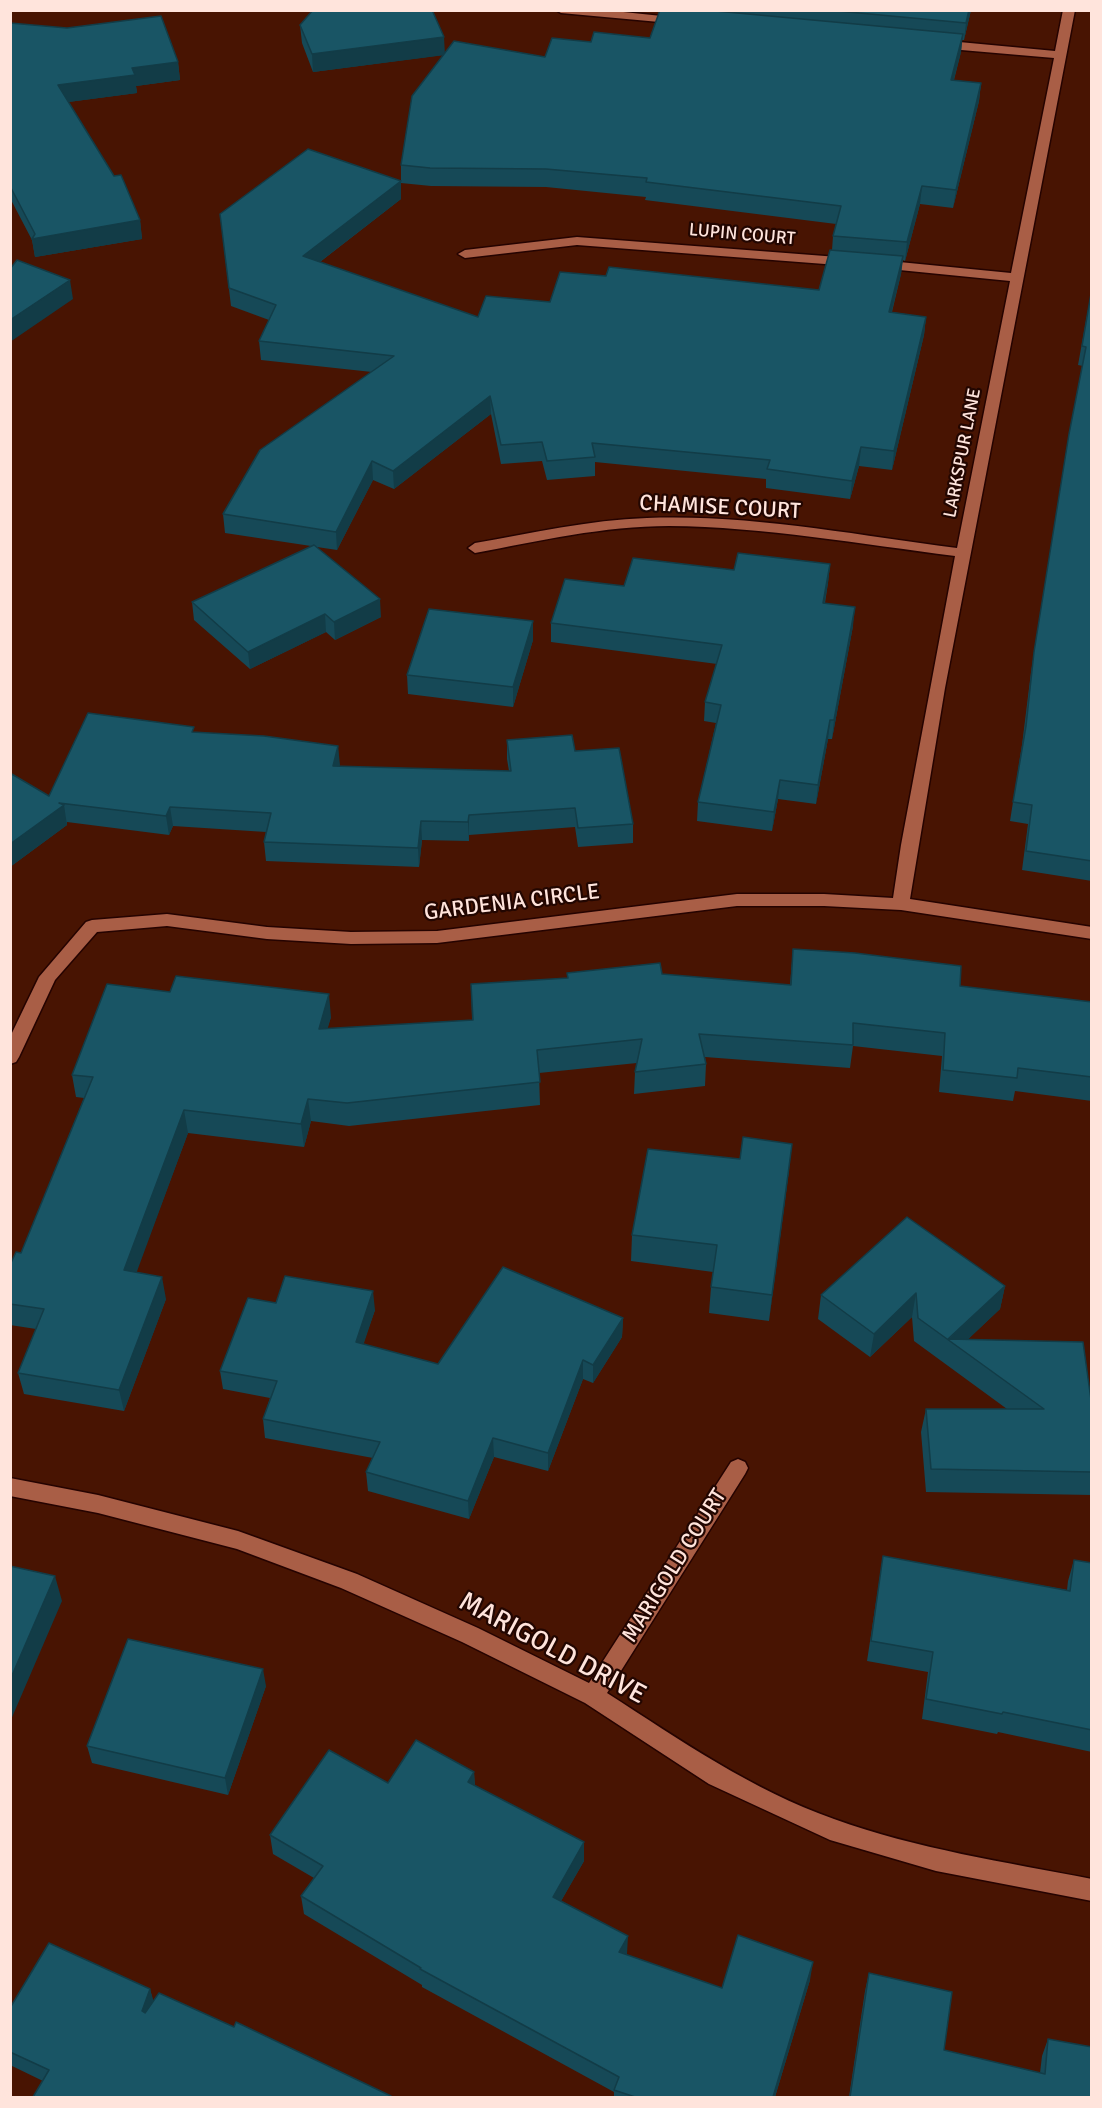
<!DOCTYPE html>
<style>
body{margin:0}
#map{position:relative;width:1102px;height:2108px;overflow:hidden;background:#481402;font-family:Signika,sans-serif}
canvas{display:block}
.frame{position:absolute;inset:0;border:12px solid #ffe4dc;pointer-events:none}
</style>
<div id="map">
<canvas width="1102" height="2108"></canvas>
<div class="frame"></div>
</div>
<script>
const ctx = document.querySelector('canvas').getContext('2d');
ctx.lineJoin = 'round';
function strokePath(path, color, width, dash) { ctx.strokeStyle = color; ctx.lineWidth = width; ctx.lineCap = dash ? 'butt' : 'round'; ctx.setLineDash(dash || []); ctx.stroke(path); }
function paint(path, color) { ctx.fillStyle = color; ctx.fill(path, 'evenodd'); }
function drawText(font, color, halo, rows, align = 'center') {
  ctx.font = font + ' Signika,sans-serif'; ctx.lineWidth = 4.5; ctx.setLineDash([]); ctx.textBaseline = 'middle'; ctx.strokeStyle = halo; ctx.fillStyle = color; for (const [text, x, y, turn = 0] of rows) {
    ctx.save(); ctx.translate(x, y); ctx.rotate((+turn || 0) * Math.PI / 180); ctx.textAlign = isNaN(turn) ? turn : align; if (halo) ctx.strokeText(text, 0, 0); ctx.fillText(text, 0, 0); ctx.restore();
  }
}
const minor = new Path2D(`
 M556 10H604L681 18 687 21 681 24 561 13Z
 M1063 10H1075L945 688 910 899 1092 927V939L901 910 824 906H737L437 943 351 944 267 939 167 926 97 932 55 980 19 1057 16 1062 10 1064V1037L39 977 86 922 92 920 167 914 267 927 351 932 437 931 737 894H824L893 898 901 845 955 556C860 544 765 527 669 526 604 526 539 541 475 553L468 548 475 543C532 533 589 520 647 518 750 514 855 535 957 548L1010 281 879 268 872 264 879 260 1011 273 1054 58 938 48 932 44 938 40 1055 51Z
 M577 237 851 258 858 262 851 266 577 245 465 258 458 254 465 250Z
 M738 1459 745 1462 748 1468 745 1474 607 1693C680 1740 752 1790 834 1819 917 1849 1005 1862 1092 1879V1901L936 1871 830 1840 709 1784 585 1703 462 1642 341 1588 237 1549 98 1513 10 1496V1478L98 1495 238 1531 357 1574 478 1628 589 1683 731 1462Z`);
strokePath(minor, '#250300', 3);
paint(minor, '#a95e46');
paint(new Path2D(`
 M660 10H971L964 40H962L961 52 954 80 981 83 979 101 953 208 920 204 905 261 903 260 901 274 892 312 926 317 924 335 892 470 859 466 850 499 766 488V479L595 462V476L547 480 542 461 501 464 491 414 394 489 373 480 337 550 317 547 381 617 335 640 326 632 250 669 194 620 192 602 311 546 225 533 223 514 372 372 261 360 259 341 269 320 231 306 220 214 401 181V199L320 262 478 317 550 302 606 276 819 290 832 250 833 236 836 224 645 200 646 197 546 187 431 186 401 183V165L443 55 313 72 302 43 300 25 445 53 545 57 591 42 650 38Z
 M10 23 178 62 180 80 136 86 137 93 68 102 140 220 142 239 35 257 32 240 10 198Z
 M1092 287V881L1022 870 1028 824 1010 821 1022 745 1031 672 1066 453 1083 366 1078 365Z
 M830 564 828 583 825 603 853 626 832 739H828L816 804 778 799 772 831 697 821 698 802 716 723 704 721 705 702 717 664 551 642V623L624 586 734 570Z
 M533 621V640L513 707 408 694 407 675Z
 M195 732 338 746 339 767 509 771 507 759V740L575 751 633 824V843L578 847 575 827 469 835V841L422 840 419 867 266 861 264 842 266 832 173 826 169 835 67 822V825L10 867V773L49 796Z
 M793 949 960 986 1092 1002V1101L1015 1091 1013 1101 939 1092 942 1056 853 1046 850 1068 705 1057 706 1064 705 1086 634 1094 635 1072 637 1063 539 1073 540 1105 349 1126 311 1121 304 1147 188 1133 136 1272 166 1299 124 1411 24 1394 18 1373 36 1329 10 1325V1265L21 1253 84 1098 76 1097 72 1075 331 1017 327 1029 472 1020 471 984 567 978V973L662 974 790 985Z
 M789 1170 769 1321 709 1313 711 1287 713 1272 631 1261 632 1235Z
 M1005 1286 1000 1309 968 1339 1092 1407V1495L926 1492 921 1432 926 1409H1007L914 1341 912 1317 870 1357 818 1319 821 1295Z
 M276 1303 375 1310 363 1344 438 1364 623 1318 622 1337 593 1383 583 1379 548 1471 494 1457 469 1519 368 1491 366 1472 373 1458 265 1438 263 1419 270 1398 223 1389 220 1371Z
 M883 1556 1067 1590 1068 1581 1074 1560 1092 1563V1752L998 1732 997 1734 922 1719 928 1672 867 1661Z
 M266 1686 228 1795 92 1763 87 1746Z
 M474 1772 475 1786 584 1861 561 1901 627 1954 626 1955 722 1988 810 1980 775 2097H614V2092L422 1987V1985L304 1914 301 1896 314 1878 273 1854 270 1835 388 1783Z
 M869 1973 944 2050 1040 2073 1042 2056 1048 2039 1092 2097H849L865 1991Z
 M150 1989 153 2001 234 2027 391 2096 43 2081 10 2065V2008Z`), '#164957');
paint(new Path2D(`
 M969 10H971L964 40 966 23Z
 M963 34 961 52 949 98 951 80Z
 M444 37 445 55 313 72 312 54Z
 M178 62 180 80 136 86 137 93 61 103 58 85 132 68Z
 M981 83 979 101 953 208 956 190Z
 M401 181V199L304 274 303 256Z
 M922 186 920 204 905 261 907 242Z
 M140 220 142 239 35 257 32 239Z
 M903 256 901 274 887 330 889 312Z
 M70 280 73 299 10 342V320Z
 M926 317 924 335 892 470 894 451Z
 M490 396 491 414 394 489 393 471Z
 M861 447 859 466 850 499 852 481Z
 M372 461 373 480 337 550 336 532Z
 M830 564 828 583 821 622 823 603Z
 M380 599 381 617 335 640 334 622Z
 M855 607 853 626 832 739 834 720Z
 M325 614 326 632 250 669 248 652Z
 M533 621V640L513 707V687Z
 M830 720 828 739 816 804 818 785Z
 M338 746 340 765 335 786 333 766Z
 M780 780 778 799 772 831 774 812Z
 M64 805 67 825 10 867V844Z
 M170 807 173 826 169 835 166 816Z
 M469 815V841L468 822Z
 M421 821 422 840 419 867 418 848Z
 M329 994 331 1017 321 1052 319 1029Z
 M308 1099 311 1121 304 1147 301 1124Z
 M184 1110 188 1133 129 1293 124 1270Z
 M792 1144 789 1170 769 1321 772 1295Z
 M162 1277 166 1299 124 1411 119 1390Z
 M1005 1286 1000 1309 959 1348 948 1340Z
 M373 1291 375 1310 358 1361 356 1342Z
 M916 1293 912 1317 870 1357 874 1334Z
 M623 1318 622 1337 593 1383V1365Z
 M583 1360V1379L548 1471V1453Z
 M493 1438 494 1457 469 1519 468 1501Z
 M55 1576 62 1601 10 1722V1680Z
 M263 1669 266 1686 228 1795 225 1778Z
 M474 1772 475 1792 468 1782Z
 M584 1842V1861L553 1915V1897Z
 M628 1936 627 1954 618 1970 619 1952Z
 M813 1962 810 1980 775 2097H773Z
 M150 1989 155 2006 147 2029 142 2011Z`), '#123c47');
const building = new Path2D(`
 M313 10H432L444 37 312 54 300 25Z
 M660 10H705L963 34 951 80 981 83 956 190 922 186 907 242 833 236 841 206 646 182 647 178 546 169 430 168 401 165 412 96 454 41 545 57 552 38 591 42 594 32 650 38Z
 M827 10H969L966 23Z
 M161 16 178 62 132 68 135 75 58 85 114 176 121 175 140 220 32 239 35 234 10 186V23L67 28Z
 M308 149 401 181 303 256 478 317 486 296 550 302 560 272 606 276 609 267 819 290 830 250 903 256 889 312 926 317 894 451 861 447 852 481 767 469 770 460 592 443 595 457 547 461 542 442 501 445 490 396 393 471 372 461 336 532 223 514 260 450 394 356 259 341 276 305 229 288 220 214Z
 M17 260 70 280 10 320V269Z
 M1092 288V861L1026 851 1032 805 1013 802 1026 726 1034 652 1069 434 1086 347 1082 346Z
 M314 545 380 599 334 622 325 614 248 652 192 602Z
 M738 553 830 564 823 603 855 607 834 720H830L818 785 780 780 774 812 698 802 721 705 705 702 722 645 551 623 565 579 624 586 633 558 734 570Z
 M429 609 533 621 513 687 407 675Z
 M88 713 194 727 192 732 264 736 338 746 333 766 511 771 507 740 572 735 575 751 619 748 633 824 578 828 575 808 469 815 468 822 421 821 418 848 264 842 271 813 170 807 166 816 59 803 64 805 10 844V773L49 796Z
 M793 949 855 953 961 966 960 986 1092 1002V1077L1018 1068 1017 1078 943 1070 945 1033 853 1023V1045L699 1034 706 1064 635 1072 642 1039 537 1050 540 1082 347 1103 308 1099 301 1124 184 1110 124 1270 162 1277 119 1390 18 1373 44 1309 10 1304V1265L16 1252 21 1253 93 1077 72 1075 107 984 170 992 176 976 329 994 319 1029 473 1020 471 984 568 978 567 973 660 963 662 974 791 985Z
 M743 1137 792 1144 772 1295 711 1287 717 1245 632 1235 648 1149 740 1159Z
 M907 1217 1005 1286 948 1339 1083 1342 1092 1407V1472L931 1469 926 1409H1044L918 1318 916 1293 874 1334 821 1295Z
 M503 1267 623 1318 593 1365 583 1360 548 1453 493 1438 468 1501 366 1472 380 1442 263 1419 277 1381 220 1371 248 1298 276 1303 285 1276 373 1291 356 1342 438 1364Z
 M883 1556 1070 1591 1074 1560 1092 1563V1730L1003 1712 1002 1714 926 1699 933 1652 871 1641Z
 M10 1566 55 1576 10 1680Z
 M128 1639 263 1669 225 1778 87 1746Z
 M416 1740 474 1772 468 1782 584 1842 553 1897 628 1936 619 1952 722 1988 738 1935 813 1962 773 2097H635L614 2090 619 2077 420 1969 421 1968 301 1896 323 1866 270 1835 329 1750 388 1783Z
 M49 1943 150 1989 142 2011 145 2013 159 1993 234 2027 236 2022 391 2096 390 2097H33L49 2070 10 2052V2008Z
 M869 1973 952 1992 944 2050 1045 2074 1048 2039 1092 2047V2097H850Z`);
paint(building, '#195565');
strokePath(building, '#123c47', 1.5);
drawText('18px', '#ffe4dc', '#220601', [
 ["LUPIN COURT",742,235,5],
 ["LARKSPUR LANE",963,453,-79]
]);
drawText('22px', '#ffe4dc', '#220601', [
 ["CHAMISE COURT",720,508,3],
 ["GARDENIA CIRCLE",512,903,-7],
 ["MARIGOLD COURT",675,1566,-58]
]);
drawText('27px', '#ffe4dc', '#220601', [
 ["MARIGOLD DRIVE",552,1649,28]
]);
</script>
